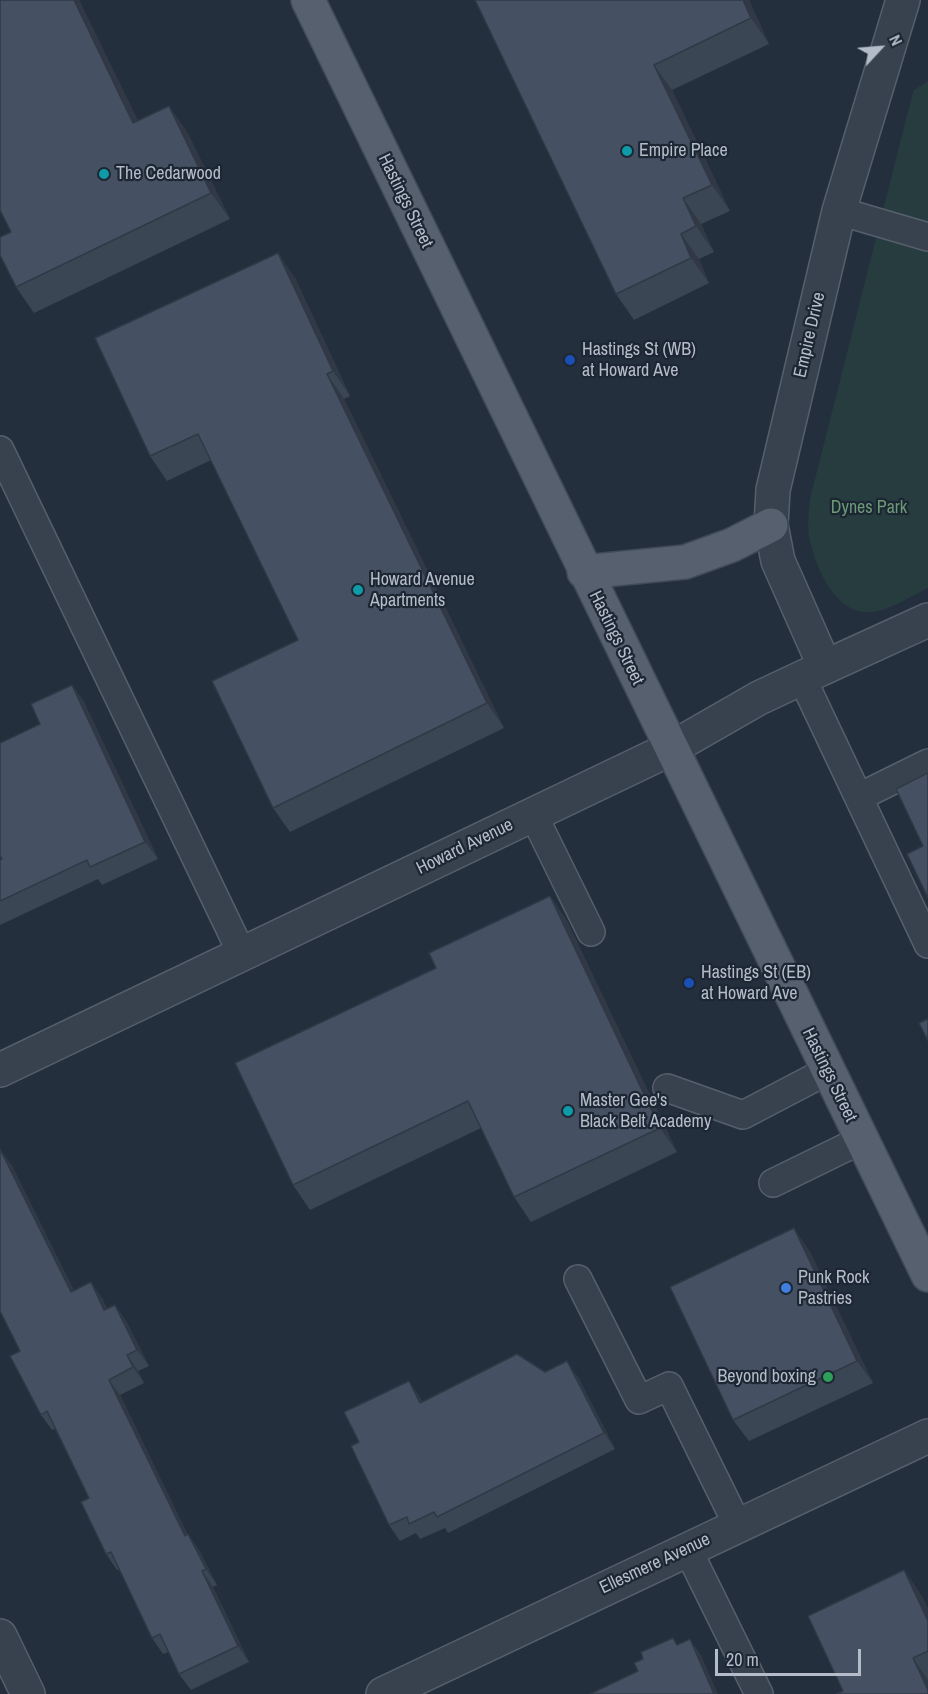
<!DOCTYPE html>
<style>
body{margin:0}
#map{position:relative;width:928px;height:1694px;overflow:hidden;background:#242f3e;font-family:"Archivo Narrow",sans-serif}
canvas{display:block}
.north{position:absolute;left:850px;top:18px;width:60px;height:60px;-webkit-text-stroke:4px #1d2633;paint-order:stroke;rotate:64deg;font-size:16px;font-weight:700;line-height:24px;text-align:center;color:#b4bcc9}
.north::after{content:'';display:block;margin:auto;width:21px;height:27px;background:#b4bcc9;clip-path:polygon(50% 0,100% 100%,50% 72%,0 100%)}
.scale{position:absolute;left:715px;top:1649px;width:146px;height:27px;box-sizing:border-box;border:3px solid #b4bcc9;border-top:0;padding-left:8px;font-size:18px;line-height:21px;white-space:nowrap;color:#b4bcc9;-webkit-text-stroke:4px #1d2633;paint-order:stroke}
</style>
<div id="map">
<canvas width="928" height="1694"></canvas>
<div class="north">N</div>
<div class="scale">20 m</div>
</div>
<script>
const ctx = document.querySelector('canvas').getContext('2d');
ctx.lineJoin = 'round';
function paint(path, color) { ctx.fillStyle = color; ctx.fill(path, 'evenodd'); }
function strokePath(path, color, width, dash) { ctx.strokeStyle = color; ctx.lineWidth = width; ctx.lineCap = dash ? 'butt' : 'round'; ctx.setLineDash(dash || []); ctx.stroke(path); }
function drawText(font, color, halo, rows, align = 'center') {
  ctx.font = font + ' "Archivo Narrow",sans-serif'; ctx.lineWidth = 4.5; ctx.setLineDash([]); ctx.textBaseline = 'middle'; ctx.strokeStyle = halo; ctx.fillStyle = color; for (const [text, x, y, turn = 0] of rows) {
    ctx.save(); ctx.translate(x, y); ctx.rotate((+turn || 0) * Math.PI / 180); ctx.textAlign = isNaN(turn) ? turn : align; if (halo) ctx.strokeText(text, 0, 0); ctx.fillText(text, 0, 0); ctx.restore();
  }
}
paint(new Path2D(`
 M928 81V588C911 596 891 610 872 612 835 616 815 566 809 536 807 524 809 511 810 499L912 96 914 90Z`), '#263c3f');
const service = new Path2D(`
 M839 211 928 237
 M0 450 242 954
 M802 678 928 944
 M859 797 928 763
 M533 814 591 932
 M667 1088 743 1115 827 1071
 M773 1183 861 1140
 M578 1279 639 1400 669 1386 738 1526
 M687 1548 759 1694`);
const minor = new Path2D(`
 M825 667 928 620
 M0 1070 670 749
 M0 1636 28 1694
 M383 1694 928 1436`);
const tertiary = new Path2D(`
 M670 749 759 698 825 667 778 561 771 525 773 490 839 211 903 0`);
const primary = new Path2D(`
 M308 0 928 1275
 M584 572 685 562 732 545 771 525`);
strokePath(service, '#565f6c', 30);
strokePath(minor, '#565f6c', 36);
strokePath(tertiary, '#565f6c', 36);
strokePath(primary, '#414a57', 36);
strokePath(service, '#38414e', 27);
strokePath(minor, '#38414e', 33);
strokePath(tertiary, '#38414e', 33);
strokePath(primary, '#56606e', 33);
paint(new Path2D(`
 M79 0 138 121 169 106 187 132 230 219 34 313 16 287 11 232Z
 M475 0H749L769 44 672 90 730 211 701 224 714 252 699 259 709 283 634 320 616 294Z
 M295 278 350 396 344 399 504 728 290 832 273 808 298 640 211 460 167 481 150 456Z
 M72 685 84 702 158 859 102 885 98 879 0 925V860L2 859Z
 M550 896 567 921 677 1152 531 1222 514 1197 481 1128 310 1210 293 1185 436 968Z
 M11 1164 74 1291 102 1298 107 1309 115 1305 126 1321 149 1366 138 1371 144 1383 120 1395 187 1534H188L199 1550 217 1585 213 1587 249 1662 191 1690 179 1674 169 1652 163 1654 152 1638 119 1569 117 1570 106 1554 89 1498 55 1429 52 1430 41 1415 20 1351Z
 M809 1250 873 1383 749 1441 733 1420Z
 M545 1372 578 1377 615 1449 448 1533 445 1528 420 1539 416 1533 400 1541 389 1525 359 1442 420 1397 422 1402Z
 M904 1570 921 1595 928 1609V1694L843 1691Z`), '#3b4654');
paint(new Path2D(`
 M74 0H79L152 149 133 123Z
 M743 0H749L769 44 751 18Z
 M654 65 672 90 730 211 712 185Z
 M169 106 187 132 230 219 211 193Z
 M683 198 701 224 714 252 696 226Z
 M681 234 699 259 709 283 691 258Z
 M278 253 295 278 350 396 333 371Z
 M327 374 344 399 504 728 487 703Z
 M72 685 84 702 158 859 145 842Z
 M550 896 567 921 677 1152 660 1128Z
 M0 1149 11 1164 82 1308 71 1292Z
 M794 1228 809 1250 873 1383 857 1361Z
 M91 1282 102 1298 115 1326 104 1310Z
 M115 1305 126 1321 149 1366 137 1350Z
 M127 1355 138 1371 144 1383 133 1367Z
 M567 1361 578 1377 615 1449 604 1433Z
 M109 1380 120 1395 196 1551 185 1536Z
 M409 1381 420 1397 431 1419 420 1403Z
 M188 1534 199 1550 217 1585 206 1569Z
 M904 1570 921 1595 928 1609V1621Z
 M202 1571 213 1587 249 1662 238 1646Z
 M690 1639 701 1655 718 1694H714Z
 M913 1658 928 1680V1690Z`), '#303945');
const building = new Path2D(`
 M0 0H74L133 123 169 106 211 193 16 287 0 255V237L11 232 0 210Z
 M475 0H743L751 18 654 65 712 185 683 198 696 226 681 234 691 258 616 294Z
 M278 253 333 371 327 374 487 703 273 808 212 681 298 640 198 434 150 456 95 338Z
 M72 685 145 842 90 867 87 860 0 901V860L2 859 0 855V743L40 724 31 704Z
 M928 773V898L907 854 923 846 896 789Z
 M550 896 660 1128 514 1197 468 1101 293 1185 235 1063 436 968 429 953Z
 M928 1019V1041L919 1023Z
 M0 1149 71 1292 91 1282 104 1310 115 1305 137 1350 127 1355 133 1367 109 1380 185 1536 188 1534 206 1569 202 1571 238 1646 179 1674 160 1634 152 1638 111 1552 106 1554 81 1502 89 1498 47 1411 41 1415 10 1356 20 1351 0 1311Z
 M794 1228 857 1361 733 1420 670 1287Z
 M517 1354 545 1372 567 1361 604 1433 437 1517 434 1512 409 1524 407 1517 389 1525 351 1446 359 1442 344 1412 409 1381 420 1403Z
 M904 1570 928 1621V1651L913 1658 928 1690V1694H836L843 1691 808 1616Z
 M673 1638 677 1645 690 1639 714 1694H590L638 1671 634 1663 643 1659 641 1652Z`);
paint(building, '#455162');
strokePath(building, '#303945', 1.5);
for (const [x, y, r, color] of [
 [627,151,6,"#0f9aa8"],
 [104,174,6,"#0f9aa8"],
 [570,360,6,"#1a4fb4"],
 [358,590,6,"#0f9aa8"],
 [689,983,6,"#1a4fb4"],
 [568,1111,6,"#0f9aa8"],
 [786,1288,6,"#3f7fe0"],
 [828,1377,6,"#2e9e5b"]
]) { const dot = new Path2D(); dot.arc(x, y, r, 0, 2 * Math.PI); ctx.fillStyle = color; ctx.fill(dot); strokePath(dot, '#1d2633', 2); }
drawText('18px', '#b4bcc9', '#1d2633', [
 ["Empire Place",639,151],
 ["The Cedarwood",116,174],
 ["Hastings St (WB)",582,350],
 ["at Howard Ave",582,371],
 ["Howard Avenue",370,580],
 ["Apartments",370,601],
 ["Hastings St (EB)",701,973],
 ["at Howard Ave",701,994],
 ["Master Gee's",580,1101],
 ["Black Belt Academy",580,1122],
 ["Punk Rock",798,1278],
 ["Pastries",798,1299],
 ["Beyond boxing",816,1377,"right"]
], 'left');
drawText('18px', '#b4bcc9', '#1d2633', [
 ["Hastings Street",405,201,64],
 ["Empire Drive",810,335,-77],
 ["Hastings Street",616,638,64],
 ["Howard Avenue",465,847,-26],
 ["Hastings Street",829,1075,64],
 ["Ellesmere Avenue",655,1564,-25]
]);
drawText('18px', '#6b9a76', '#1d2633', [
 ["Dynes Park",869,508]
]);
</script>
